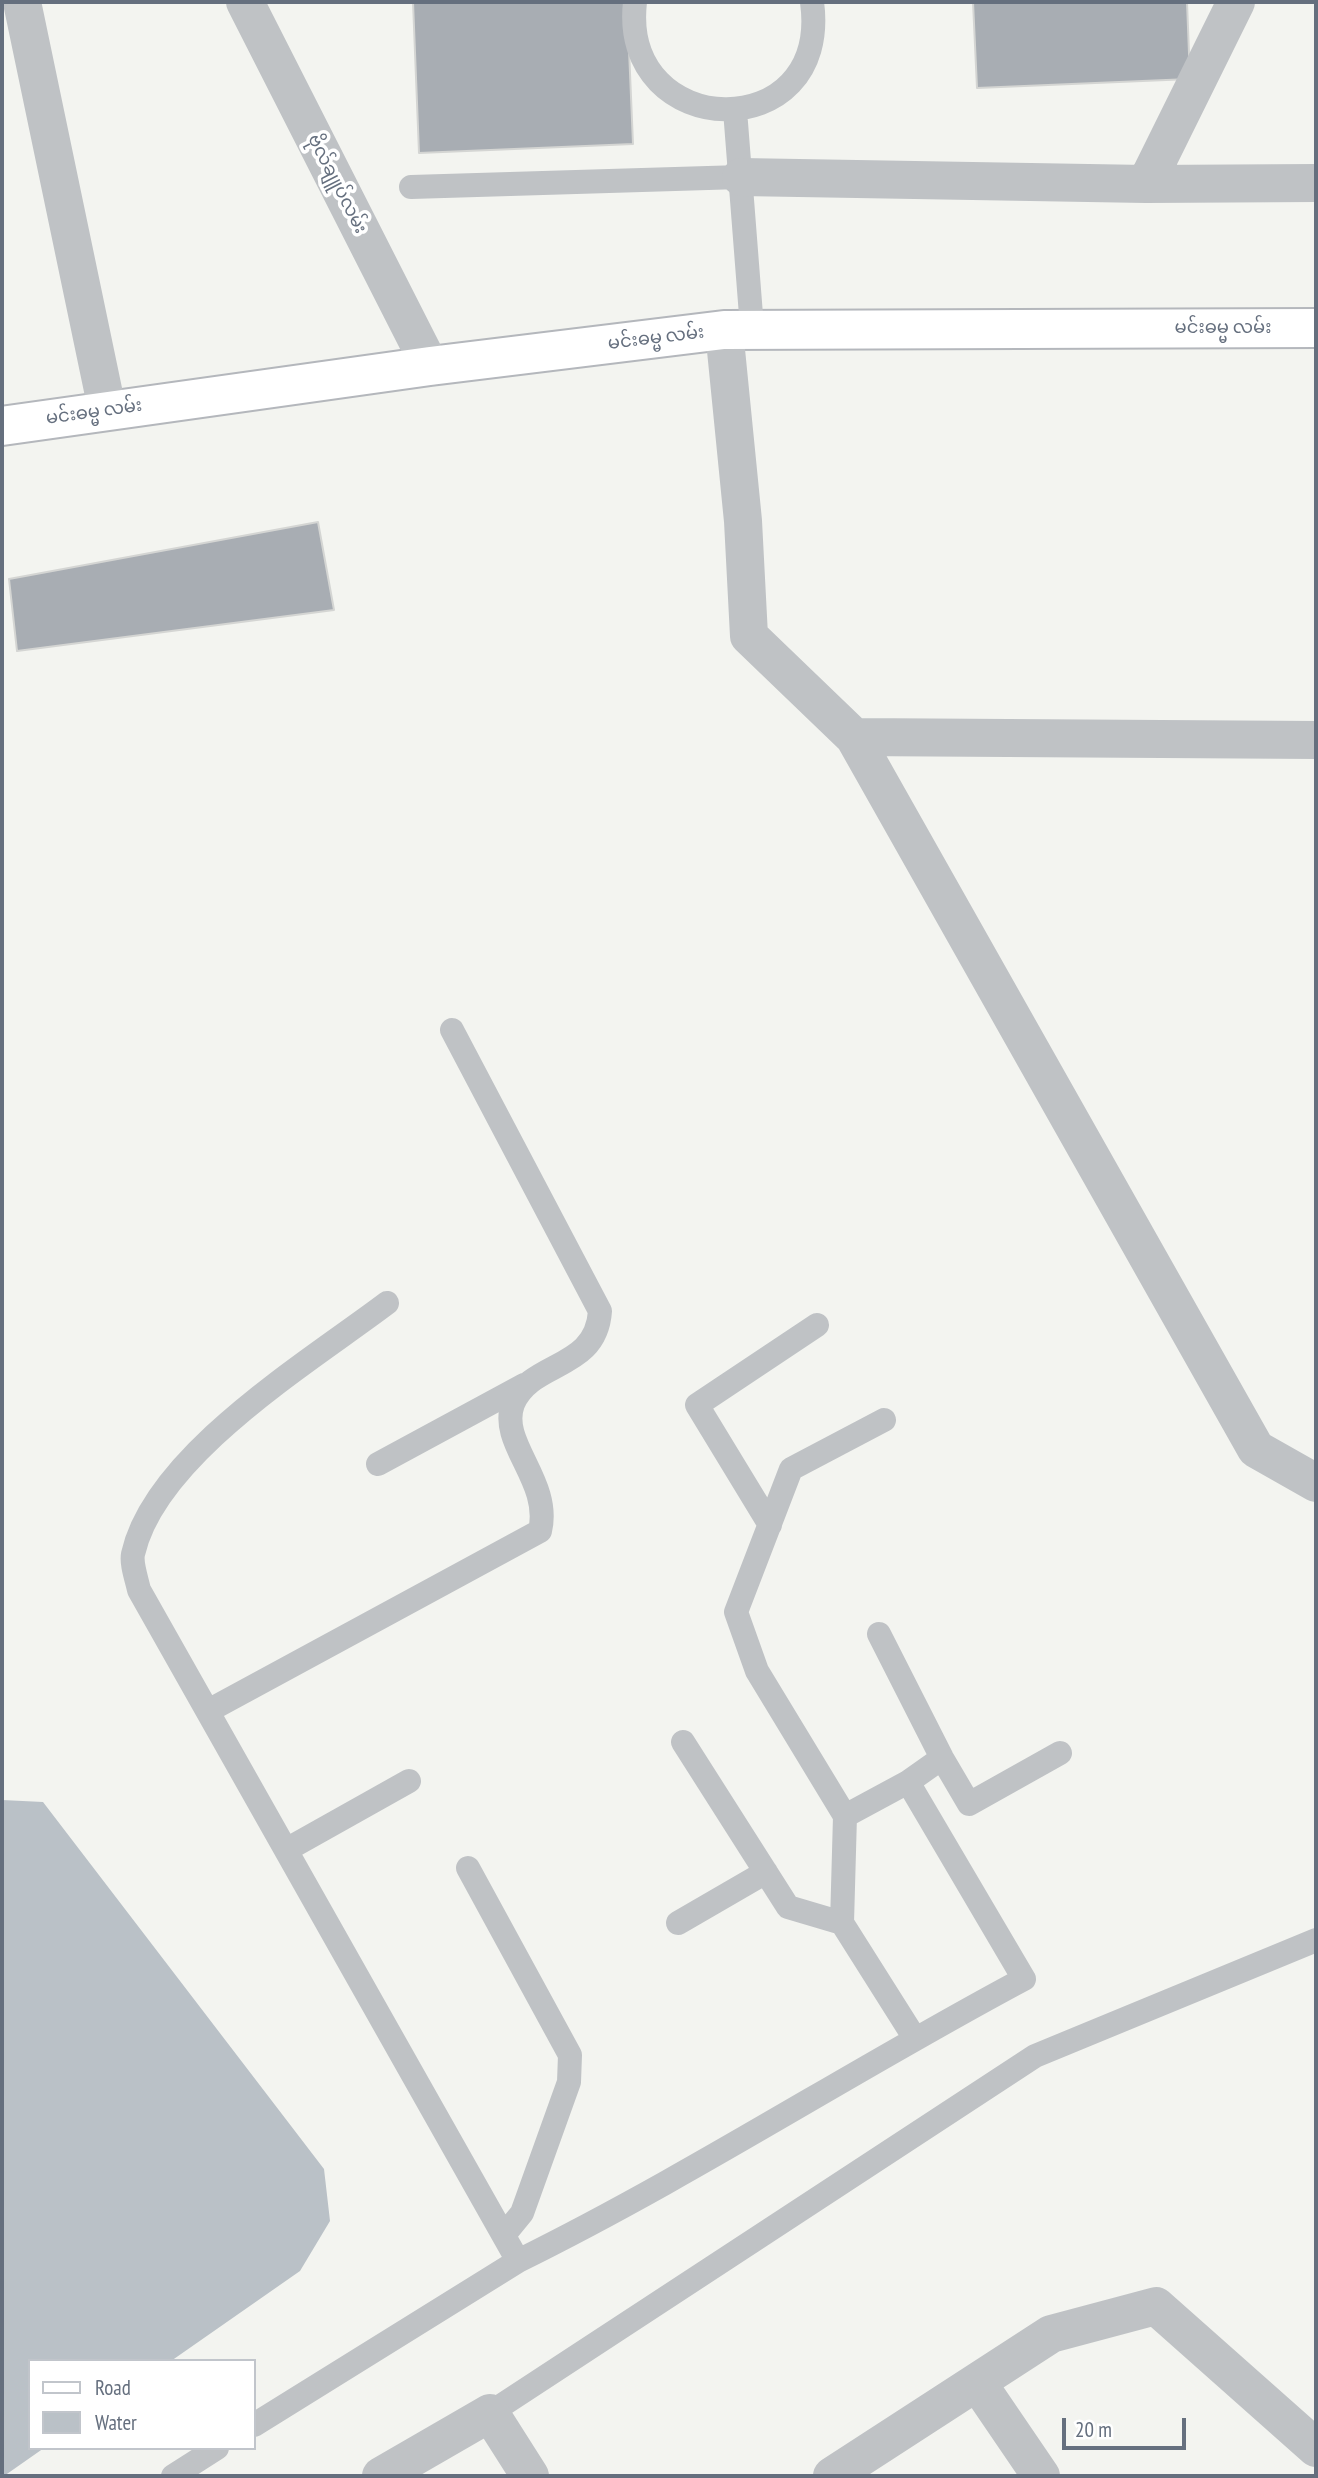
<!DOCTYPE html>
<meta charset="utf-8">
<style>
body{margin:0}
#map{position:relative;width:1318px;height:2478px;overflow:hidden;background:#f3f4f0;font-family:"PT Sans Narrow",sans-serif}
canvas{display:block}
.frame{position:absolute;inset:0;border:4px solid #656f7e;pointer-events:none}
.legend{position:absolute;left:28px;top:2359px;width:228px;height:91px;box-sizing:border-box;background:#fff;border:2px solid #c1c5cb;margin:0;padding:9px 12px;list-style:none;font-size:21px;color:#656f7e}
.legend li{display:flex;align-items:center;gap:14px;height:35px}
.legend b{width:35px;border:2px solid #c1c5cb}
.scale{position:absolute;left:1062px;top:2418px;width:124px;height:32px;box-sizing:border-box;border:4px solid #656f7e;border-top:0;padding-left:9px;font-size:21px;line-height:24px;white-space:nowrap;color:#656f7e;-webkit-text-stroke:5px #fff;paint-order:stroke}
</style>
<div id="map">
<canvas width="1318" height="2478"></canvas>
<div class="frame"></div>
<ul class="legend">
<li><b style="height:9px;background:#fff"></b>Road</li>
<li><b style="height:19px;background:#bac1c7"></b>Water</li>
</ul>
<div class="scale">20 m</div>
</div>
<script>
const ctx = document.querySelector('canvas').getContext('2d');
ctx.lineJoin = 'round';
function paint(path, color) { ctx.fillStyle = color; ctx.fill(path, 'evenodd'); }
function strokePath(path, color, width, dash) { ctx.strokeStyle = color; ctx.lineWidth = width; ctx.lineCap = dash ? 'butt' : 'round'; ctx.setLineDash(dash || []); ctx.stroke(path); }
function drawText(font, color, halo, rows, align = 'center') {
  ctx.font = font + ' "PT Sans Narrow","Noto Sans Myanmar",sans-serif'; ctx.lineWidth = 7; ctx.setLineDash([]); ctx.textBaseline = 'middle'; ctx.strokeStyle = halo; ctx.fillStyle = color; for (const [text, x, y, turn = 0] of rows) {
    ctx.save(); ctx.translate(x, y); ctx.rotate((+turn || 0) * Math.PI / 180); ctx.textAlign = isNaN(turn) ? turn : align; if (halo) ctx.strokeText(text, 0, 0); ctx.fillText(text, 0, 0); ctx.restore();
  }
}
paint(new Path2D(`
 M2 1800 43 1802 324 2169 330 2221 300 2271 171 2361H30V2448H44L4 2476Z`), '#bac1c7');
const building = new Path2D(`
 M413 2H627L633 144 419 153Z
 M973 2H1187L1190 79 977 88Z
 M318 522 334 610 17 651 9 579Z`);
paint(building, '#a8adb3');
strokePath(building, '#d4d5d3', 2);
const secondary = new Path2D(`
 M2 426 430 366 724 330 1316 328`);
strokePath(secondary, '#b4b7bc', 42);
strokePath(new Path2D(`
 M635 2C619 142 832 148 812 2
 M735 110 752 328
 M411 187 741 177
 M884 1420 791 1469 736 1612 757 1671 845 1816 842 1923 914 2037
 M378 1464 524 1385
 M770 1525 697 1405 817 1325
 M879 1634 942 1758 969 1804 1060 1753
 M208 1711 540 1531C552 1481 498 1443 513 1404 531 1360 596 1371 600 1311L452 1030
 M683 1742 788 1907 842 1923
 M845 1816 908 1782 942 1758
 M286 1850 409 1781
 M468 1868 570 2055 569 2082 522 2213 504 2235
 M678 1923 766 1872
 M518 2261C692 2175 853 2070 1024 1979L908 1782
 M490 2413 1035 2056 1316 1940
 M254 2425 518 2261 139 1590C137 1580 131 1564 133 1554 155 1455 309 1362 387 1303
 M173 2476 217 2448`), '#bfc2c5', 24);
strokePath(new Path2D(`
 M22 2 107 409
 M245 2 430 366
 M741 177 1146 184 1316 183
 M1146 184 1236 2
 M724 330 743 521 749 636 854 737 1256 1449 1316 1483
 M854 737 1316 740
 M977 2382 1041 2476
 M381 2476 490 2413 530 2476
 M832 2476 1051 2334 1156 2306 1316 2448`), '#bfc2c5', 38);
strokePath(secondary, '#fff', 38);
drawText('18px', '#656f7e', '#fff', [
 ["ဗိုလ်ချူပ်လမ်း",337,184,63],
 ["မင်းဓမ္မ လမ်း",1223,328],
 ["မင်းဓမ္မ လမ်း",656,338,-7],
 ["မင်းဓမ္မ လမ်း",94,412,-8]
]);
</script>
